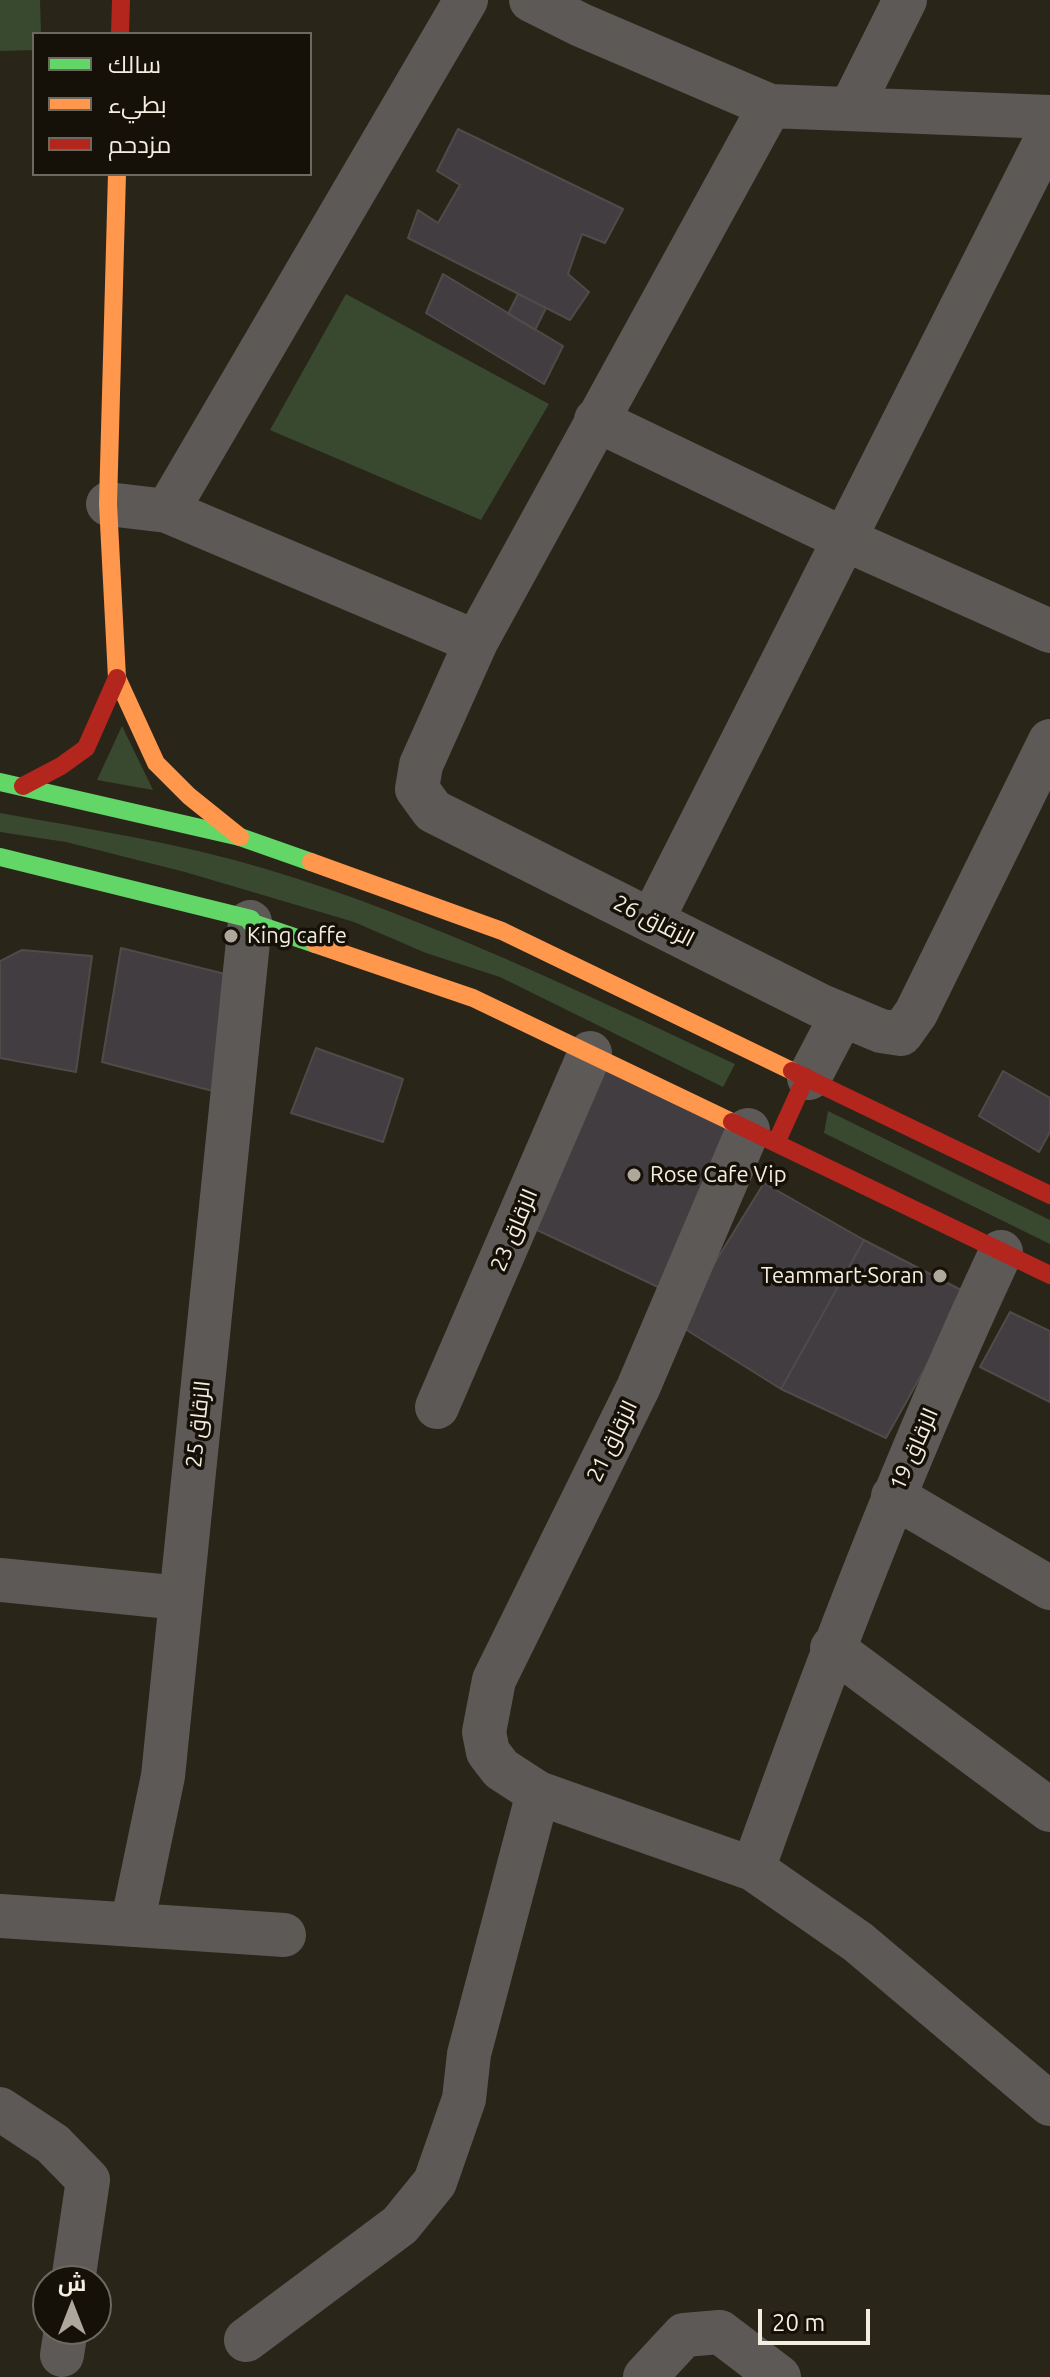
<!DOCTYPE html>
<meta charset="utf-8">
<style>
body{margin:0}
#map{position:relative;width:1050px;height:2377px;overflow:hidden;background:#2a2519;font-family:Ubuntu,Cairo,sans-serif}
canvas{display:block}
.legend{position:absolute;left:32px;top:32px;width:280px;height:144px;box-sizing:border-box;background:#151108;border:2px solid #6e695f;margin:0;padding:10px 14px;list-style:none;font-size:24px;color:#f4eee1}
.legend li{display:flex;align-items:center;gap:16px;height:40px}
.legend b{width:40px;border:2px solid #6e695f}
.north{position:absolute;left:32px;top:2265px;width:80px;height:80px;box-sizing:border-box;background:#151108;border:2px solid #6e695f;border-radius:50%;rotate:0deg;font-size:22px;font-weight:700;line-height:32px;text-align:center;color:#f4eee1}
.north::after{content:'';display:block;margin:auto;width:28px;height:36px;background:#ada89b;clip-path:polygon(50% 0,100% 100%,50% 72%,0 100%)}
.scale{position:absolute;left:758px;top:2309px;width:112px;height:36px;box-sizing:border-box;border:4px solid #f4eee1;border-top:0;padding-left:10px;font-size:24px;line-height:28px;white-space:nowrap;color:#f4eee1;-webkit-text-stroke:6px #151108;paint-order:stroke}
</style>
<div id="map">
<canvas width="1050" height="2377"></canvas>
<ul class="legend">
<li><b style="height:10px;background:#63d668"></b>سالك</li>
<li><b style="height:10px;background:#ff974d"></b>بطيء</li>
<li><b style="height:10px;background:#b3261e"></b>مزدحم</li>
</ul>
<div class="north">ش</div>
<div class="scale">20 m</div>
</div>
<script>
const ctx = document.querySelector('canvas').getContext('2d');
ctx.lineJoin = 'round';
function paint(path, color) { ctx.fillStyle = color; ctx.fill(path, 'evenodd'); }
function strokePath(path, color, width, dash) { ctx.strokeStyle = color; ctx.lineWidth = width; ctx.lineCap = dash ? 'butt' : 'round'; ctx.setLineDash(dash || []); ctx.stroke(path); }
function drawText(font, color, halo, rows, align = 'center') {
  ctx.font = font + ' Ubuntu,Cairo,sans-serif'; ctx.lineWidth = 7; ctx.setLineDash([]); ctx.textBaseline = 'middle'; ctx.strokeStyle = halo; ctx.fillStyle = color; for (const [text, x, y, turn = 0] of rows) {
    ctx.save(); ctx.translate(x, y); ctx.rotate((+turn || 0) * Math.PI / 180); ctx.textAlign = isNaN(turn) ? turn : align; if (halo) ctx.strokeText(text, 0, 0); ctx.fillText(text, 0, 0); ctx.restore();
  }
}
paint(new Path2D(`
 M0 0H40L41 34H34V50L0 51Z
 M346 294 549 404 481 520 270 430Z
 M122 726 153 790 97 780Z
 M0 813C89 829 179 843 266 869 429 918 582 993 735 1064L723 1087 500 977 426 953 354 922 185 872 66 842 0 832Z
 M828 1111 1050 1220V1244L824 1133Z`), '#394930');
const building = new Path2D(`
 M458 129 623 209 605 243 582 234 568 274 589 292 570 320 408 238 418 210 438 223 460 185 437 171Z
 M443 274 563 346 544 384 426 313Z
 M518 294 546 308 535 330 508 314Z
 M121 948 249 980 228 1095 102 1062Z
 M22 950 92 956 76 1072 0 1058V961Z
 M316 1048 403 1079 383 1142 291 1113Z
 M592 1058 748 1130 677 1296 518 1221Z
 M1003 1071 1050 1098V1132L1039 1152 979 1116Z
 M764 1183 864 1240 781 1389 677 1324Z
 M864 1240 967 1293 886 1438 781 1389Z
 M1010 1312 1050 1331V1402L980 1367Z`);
paint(building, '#423d40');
strokePath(building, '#4f4b49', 2);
strokePath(new Path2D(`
 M531 0 581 25 770 106 1050 117
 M770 106 476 642 421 765 417 789 433 811 819 1005 881 1031 901 1034 916 1013 1050 741
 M851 108 905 0
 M596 420 844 539 1050 631
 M108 504 167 511 476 642
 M167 511 466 0
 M652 920 1050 132
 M809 1078 842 1015
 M748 1130 638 1388 494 1680 484 1732 488 1752 501 1769 538 1793 753 1869 858 1942 1050 2104
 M437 1407 590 1053
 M893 1496 1050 1588
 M0 1580 180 1598
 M832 1648 1050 1810
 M753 1869C828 1660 907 1453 1001 1252
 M0 1916 284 1935
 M132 1925 163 1776 250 922
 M0 2109 53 2144 88 2180 73 2281
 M246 2340 400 2225 435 2182 464 2099 469 2054 538 1793
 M62 2355 66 2329
 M645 2377 684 2335 720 2332 779 2377`), '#5d5956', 44);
strokePath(new Path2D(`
 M0 782 240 837 311 862
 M0 857 251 919 250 922 315 944`), '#63d668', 18);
strokePath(new Path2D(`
 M117 174 108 504 117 678 156 763 189 796 240 837
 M311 862 502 931 792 1071
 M315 944 473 998 732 1122`), '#ff974d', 18);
strokePath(new Path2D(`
 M120 34 121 0
 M23 786 61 766 86 748 117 678
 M792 1071 1050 1195
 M732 1122 1050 1275
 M776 1143 806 1077`), '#b3261e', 18);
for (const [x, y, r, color] of [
 [231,936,8,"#ada89b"],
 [634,1175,8,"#ada89b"],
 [940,1276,8,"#ada89b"]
]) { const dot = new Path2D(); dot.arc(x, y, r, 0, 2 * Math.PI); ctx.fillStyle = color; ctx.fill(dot); strokePath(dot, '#151108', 3); }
drawText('22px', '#f4eee1', '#151108', [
 ["الزقاق 26",654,921,27],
 ["الزقاق 23",514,1230,-67],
 ["الزقاق 25",198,1424,-84],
 ["الزقاق 21",612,1441,-64],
 ["الزقاق 19",914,1449,-66]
]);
drawText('22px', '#f4eee1', '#151108', [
 ["King caffe",247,936],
 ["Rose Cafe Vip",650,1175],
 ["Teammart-Soran",924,1276,"right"]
], 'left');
</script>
